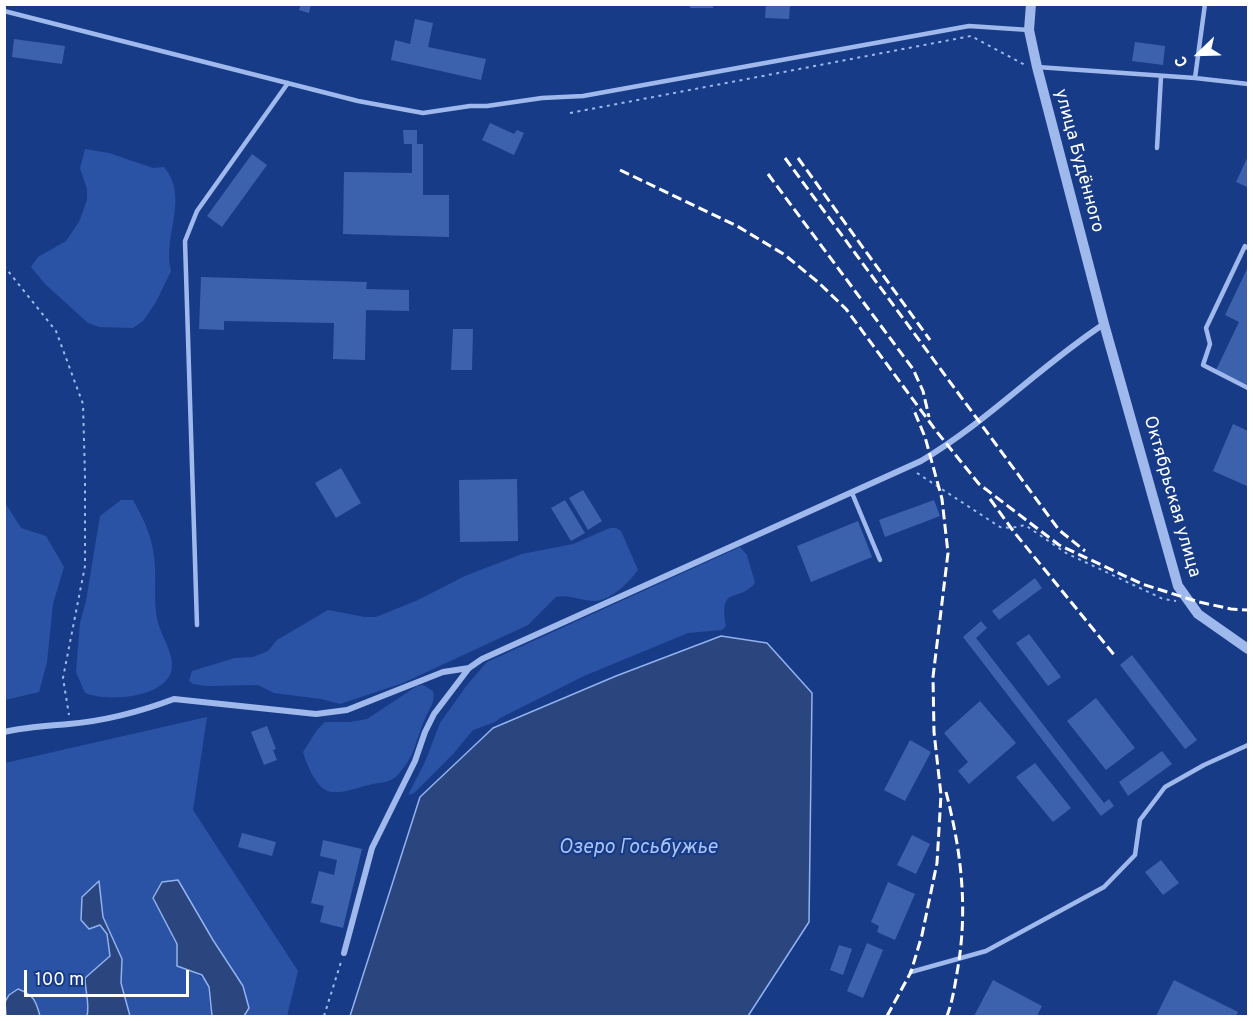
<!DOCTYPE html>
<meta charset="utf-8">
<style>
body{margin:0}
#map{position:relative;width:1253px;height:1021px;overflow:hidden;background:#183b87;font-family:Overpass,sans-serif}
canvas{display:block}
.frame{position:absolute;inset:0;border:6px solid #fff;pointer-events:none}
.north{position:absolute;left:1169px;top:24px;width:60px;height:60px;-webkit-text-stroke:4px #183b87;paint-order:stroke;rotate:247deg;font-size:16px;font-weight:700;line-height:24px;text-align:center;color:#fff}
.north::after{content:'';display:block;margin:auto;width:21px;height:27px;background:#fff;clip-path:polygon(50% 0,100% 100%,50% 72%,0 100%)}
.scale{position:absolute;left:24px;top:970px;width:165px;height:27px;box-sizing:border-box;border:3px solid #fff;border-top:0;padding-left:8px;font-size:18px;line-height:21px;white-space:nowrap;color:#fff;-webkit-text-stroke:4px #183b87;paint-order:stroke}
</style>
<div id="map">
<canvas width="1253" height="1021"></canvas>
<div class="frame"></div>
<div class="north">С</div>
<div class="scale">100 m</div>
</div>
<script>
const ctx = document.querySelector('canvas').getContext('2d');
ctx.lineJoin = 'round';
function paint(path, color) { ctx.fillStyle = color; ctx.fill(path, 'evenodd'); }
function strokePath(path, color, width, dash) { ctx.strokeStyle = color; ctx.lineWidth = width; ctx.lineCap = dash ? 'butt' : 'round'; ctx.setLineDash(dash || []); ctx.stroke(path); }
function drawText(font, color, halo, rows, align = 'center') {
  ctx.font = font + ' Overpass,sans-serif'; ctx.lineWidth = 4.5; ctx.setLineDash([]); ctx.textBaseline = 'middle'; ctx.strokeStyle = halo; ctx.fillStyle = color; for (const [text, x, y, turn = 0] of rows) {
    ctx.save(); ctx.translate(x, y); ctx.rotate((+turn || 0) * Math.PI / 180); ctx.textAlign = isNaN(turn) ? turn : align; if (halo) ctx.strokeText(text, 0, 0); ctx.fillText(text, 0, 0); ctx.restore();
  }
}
paint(new Path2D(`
 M85 149 109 153 153 168 164 167C190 198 162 236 171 271L156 302 143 321 133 328 99 327 88 323 45 284 31 267 38 257 66 241 79 222 87 200V189L80 168Z
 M121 500H133C142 516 150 532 153 550 158 574 152 600 158 623 162 637 173 653 172 667 169 699 106 702 85 693L76 672 80 623 86 601 100 516Z
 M4 501 21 528 46 536 64 567 53 604 47 662 39 692 5 700Z
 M610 528H616L621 531 638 570C629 582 612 600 595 601 582 601 569 594 556 597L528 625 403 683 340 704 321 699 274 693 258 685 206 686 193 684 189 681 192 671 235 658 253 657 268 651 277 640 328 610 365 617H376L418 600 465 576 522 554 573 544Z
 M740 547 747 555 755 583C737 604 719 584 726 626L722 630 688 633 584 676 500 718 495 722 473 730 454 753 414 793 408 795 425 762 440 723 467 685 487 662Z
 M423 685 433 691C436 703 428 710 424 721 416 740 415 755 401 771 390 785 383 781 369 785 356 788 345 793 332 792 317 791 307 765 303 752L317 730 325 722H350L367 719 417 686Z
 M207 717 193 810 298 971 287 1016H244L249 1008 243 986 213 940 171 936 177 944V966C218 982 204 980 212 1016H130L121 983 122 959 103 916 98 882 89 928 100 925 107 934 110 956 85 978C85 990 90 1004 87 1016H40C36 1001 34 995 18 989L9 995 5 1002V763Z`), '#2b53a5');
const water = new Path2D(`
 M721 636 767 643 812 693 809 922 748 1016H350L420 797 493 728 616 676Z
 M178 880 213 940 243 986 249 1008 244 1016H212L209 987 202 975 177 966V944L153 898 162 882Z
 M99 881 103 917 122 959 121 983 130 1016H87C90 1004 85 990 85 978L110 956 107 934 100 925 89 929 81 920 82 897Z
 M18 989C34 995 36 1001 40 1016H6L5 1002 9 995Z`);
paint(water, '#2b467e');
strokePath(water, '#91b2f0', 1.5);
paint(new Path2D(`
 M301 4H311L309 13 299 10Z
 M690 4H713V8H690Z
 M766 4 790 6 789 19 765 18Z
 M415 19 433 23 428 47 486 59 481 80 391 60 395 40 410 44Z
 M14 39 65 46 62 64 12 57Z
 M1135 42 1165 46 1163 65 1132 61Z
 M490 123 514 134 517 130 524 133 514 155 482 140Z
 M403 130H417V144H423V195H449V237L343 234 344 172 412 173V144H404Z
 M252 154 267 165 222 227 207 216Z
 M1248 156V183L1247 187 1236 182Z
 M1248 267V385L1216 370 1239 322 1225 315Z
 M201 277 367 282 366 289 409 290V311L366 310 365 360 333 359 334 323 224 321V330L199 329Z
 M453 329H473L472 370H451Z
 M1233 424 1248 431V481L1247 486 1213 471Z
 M341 468 361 503 336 518 315 483Z
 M517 479 518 541 460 542 459 480Z
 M583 490 602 521 588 530 569 498Z
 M565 500 585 533 571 541 551 508Z
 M934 500 940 516 885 537 879 520Z
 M858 521 872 557 811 582 797 546Z
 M1035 578 1042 588 999 620 992 611Z
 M981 621 987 628 976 638 1104 803 1109 799 1114 806 1101 816 963 637Z
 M1029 634 1061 677 1048 686 1016 643Z
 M1132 655 1197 740 1185 749 1120 665Z
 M1096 698 1135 748 1106 770 1067 721Z
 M980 701 1016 743 969 784 958 771 968 762 944 733Z
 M267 726 276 749 273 750 277 760 264 765 251 732Z
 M910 740 931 752 905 801 884 790Z
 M1162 751 1172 764 1128 796 1119 782Z
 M1035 763 1071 808 1053 822 1016 777Z
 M242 833 276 842 272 856 238 847Z
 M912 835 930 844 916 874 897 865Z
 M323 840 362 849 343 928 320 922 324 906 311 903 319 871 334 875 337 860 320 856Z
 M1161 860 1179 883 1163 895 1145 872Z
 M888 882 915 894 895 940 877 932 879 926 871 922Z
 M867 943 883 950 863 998 847 991Z
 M839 945 852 949 843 975 830 970Z
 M993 980 1042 1006 1037 1016H974Z
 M1174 980 1238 1012 1236 1016H1156Z`), '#3c62ae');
strokePath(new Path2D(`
 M570 113 971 36 1025 65
 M4 266 56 331 83 404 85 477V566L63 678 69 715
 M917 473 1000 527 1011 528 1025 525 1066 553 1163 599 1176 601
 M324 1016 341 962`), '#9fb9ed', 2, [3, 4.5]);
strokePath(new Path2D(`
 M4 11 358 101 423 113 470 106H487L542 98 583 96 969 26 1029 30
 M1037 67 1195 78 1248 84
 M1195 78 1205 4
 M1157 148 1161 76
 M1248 248 1245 246 1206 328 1210 344 1203 365 1248 388
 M852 493 880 560
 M197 625 185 241 197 211 288 83
 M911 972 986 951 1104 887 1135 855 1140 820 1165 787 1204 765 1248 745`), '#9fb9ed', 4.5);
strokePath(new Path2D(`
 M4 732C26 727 47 726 69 724 103 721 142 711 174 699L316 714 347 710 443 672 469 668
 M344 953 372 848 415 761 425 732 434 714 469 668 482 659 921 461C987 422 1040 366 1104 324`), '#9fb9ed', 6);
strokePath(new Path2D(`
 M1031 4 1029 30 1037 67 1104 324 1178 586 1198 614 1248 649`), '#9fb9ed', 10);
strokePath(new Path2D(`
 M785 158 1059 530 1085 551
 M798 158 930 340
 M620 170 737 226 785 255 819 283 846 309 937 432 979 484 1059 545 1142 584 1199 602 1231 609 1248 610
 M768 174 913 369 923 391 929 417
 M990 499 1014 532 1115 656
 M946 792C961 850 968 907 958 967 955 984 953 1000 947 1016
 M887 1016 911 972 922 935 937 863 941 795 934 732 933 677 948 553 942 499 925 437 913 408`), '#fff', 3, [10, 4.5]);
drawText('18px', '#fff', '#183b87', [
 ["улица Будённого",1078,161,75],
 ["Октябрьская улица",1171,497,74]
]);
drawText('italic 20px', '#aac4f5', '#183b87', [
 ["Озеро Госьбужье",638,849]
]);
</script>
